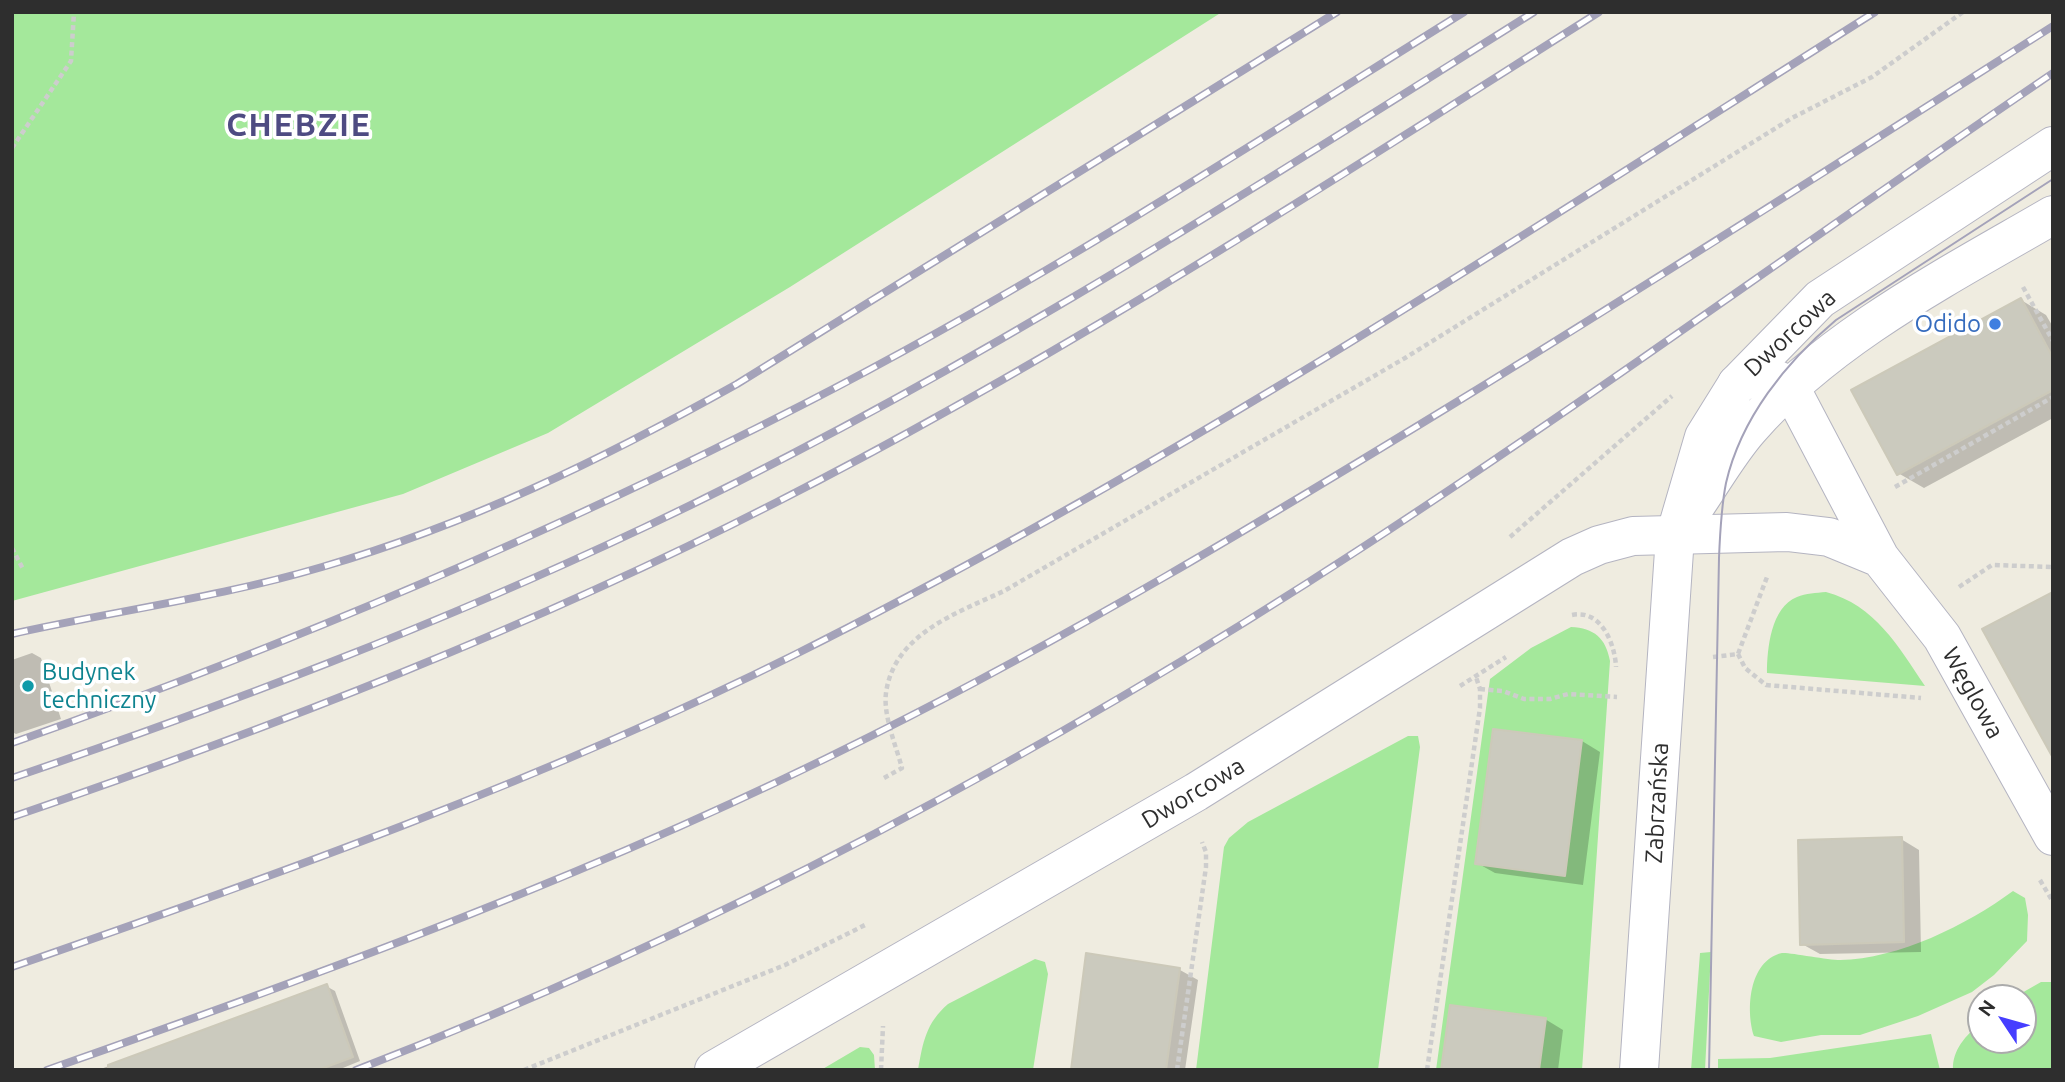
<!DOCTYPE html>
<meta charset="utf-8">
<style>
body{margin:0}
#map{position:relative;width:2065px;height:1082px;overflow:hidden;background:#efece0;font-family:Ubuntu,sans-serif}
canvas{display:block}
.frame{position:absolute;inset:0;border:14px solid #2e2e2e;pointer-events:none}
.north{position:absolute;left:1967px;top:984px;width:70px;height:70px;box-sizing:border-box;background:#fff;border:2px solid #ababab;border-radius:50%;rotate:306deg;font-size:19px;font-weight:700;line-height:28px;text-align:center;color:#2e2e2e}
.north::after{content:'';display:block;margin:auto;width:24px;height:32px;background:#463eff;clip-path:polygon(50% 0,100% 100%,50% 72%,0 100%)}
</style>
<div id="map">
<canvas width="2065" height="1082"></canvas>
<div class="frame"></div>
<div class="north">N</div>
</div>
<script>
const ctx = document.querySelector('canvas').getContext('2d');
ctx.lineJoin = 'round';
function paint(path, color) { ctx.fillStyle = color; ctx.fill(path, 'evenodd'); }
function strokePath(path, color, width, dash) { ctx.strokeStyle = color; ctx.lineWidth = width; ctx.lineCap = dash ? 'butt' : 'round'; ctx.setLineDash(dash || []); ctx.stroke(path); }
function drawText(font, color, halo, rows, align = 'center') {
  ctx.font = font + ' Ubuntu,sans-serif'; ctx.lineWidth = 7; ctx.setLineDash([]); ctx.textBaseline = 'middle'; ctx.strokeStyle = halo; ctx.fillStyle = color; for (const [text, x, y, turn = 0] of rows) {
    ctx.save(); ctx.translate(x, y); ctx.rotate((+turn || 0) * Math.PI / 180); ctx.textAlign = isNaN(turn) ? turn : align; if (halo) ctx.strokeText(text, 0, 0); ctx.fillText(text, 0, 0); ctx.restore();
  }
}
paint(new Path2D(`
 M12 12H1222L790 287 548 433 403 494 12 601Z
 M1826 592C1875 605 1898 646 1925 686L1767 673C1767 649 1771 607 1797 597 1806 593 1816 593 1826 592Z
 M1571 627C1594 628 1606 638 1610 661L1582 1070H1436L1490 679 1531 648Z
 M1408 736H1418L1420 747 1378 1070H1196L1224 847 1229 838 1248 822Z
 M2013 891 2025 898 2028 915 2027 941 1994 975 1972 992 1918 1016 1860 1035H1821L1781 1042 1754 1036C1746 1011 1748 961 1782 953 1788 952 1828 960 1840 960 1898 959 1967 925 2013 891Z
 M1711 952 1705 1070H1691L1700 953Z
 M1035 959 1045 962 1048 974 1033 1070H918C923 1042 926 1023 948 1004Z
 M2041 982H2053V1070H1953C1952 1050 1966 1035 1981 1023V1040H2023V998H2013Z
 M1931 1034 1940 1070H1718V1059L1770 1058Z
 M860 1047 869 1048 874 1055 875 1070H821Z`), '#a4e89b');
paint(new Path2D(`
 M2021 300 2046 315 2053 327V418L1924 488 1898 473Z
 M32 653 41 658 61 719 16 734 12 732V660Z
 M1495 731 1582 741 1600 752 1583 885 1495 873 1477 863Z
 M1901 839 1919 850 1921 952 1820 954 1802 944Z
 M1180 970 1198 980 1185 1070H1073Z
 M326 986 335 991 360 1061 338 1070H98Z
 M1545 1019 1563 1030 1558 1070H1443Z`), '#0003');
const building = new Path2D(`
 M2021 298 2053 358V390L1897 475 1851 390Z
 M2053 592V758L1982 629Z
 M1493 729 1582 740 1565 876 1475 864Z
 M1902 837 1904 942 1800 945 1798 840Z
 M1086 953 1180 968 1166 1070H1071Z
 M327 984 353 1057 318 1070H108V1065Z
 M1450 1005 1546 1018 1539 1070H1441Z`);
paint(building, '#cbcabe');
strokePath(building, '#ccc9b9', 2);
const minor = new Path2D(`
 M1737 384C1760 374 1770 373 1790 387L1880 558 1942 637 2053 836
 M714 1070 1196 792 1572 557 1599 545 1633 536 1787 532 1829 537 1880 558`);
const secondary = new Path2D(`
 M1694 508C1712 482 1728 453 1749 429 1829 337 1948 276 2053 215
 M1639 1070 1675 536 1704 437 1737 384 1820 299 2053 146`);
strokePath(minor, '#b4b4c1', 40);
strokePath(secondary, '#b4b4c1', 40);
strokePath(new Path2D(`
 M12 148 71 61 74 12
 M2023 287 2053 341
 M1895 487 2053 397
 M1510 537 1672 396
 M12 548 23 569
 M1959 587 1992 565 2053 567
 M1572 615C1602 609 1615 645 1616 667
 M1738 654 1745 668 1766 685 1921 698
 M1713 657 1738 654 1767 577
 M1460 686 1506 657
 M1480 689 1503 691 1524 699H1550L1568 694 1617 697
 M884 778 902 768C896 746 883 715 886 693 894 634 957 613 1004 591L1405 358 1792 118 1872 77 1963 12
 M2040 880 2053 902
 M524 1070 785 965 865 925
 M881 1070 883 1026
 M1177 1070 1206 867V852L1202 842
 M1427 1070 1480 708V689L1476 677`), '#cdcdcd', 4.5, [5, 3.5]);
strokePath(minor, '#fff', 38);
strokePath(secondary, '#fff', 38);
strokePath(new Path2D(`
 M1709 1070 1719 558C1720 533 1721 508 1726 483 1741 418 1786 362 1836 320L2053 179`), '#a4a2b9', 2);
const rail = new Path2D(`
 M12 634C115 611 221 597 322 567 470 524 603 459 737 384L1337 12
 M12 743C283 647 547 536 802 405 1031 288 1246 148 1464 12
 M12 778C226 705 438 625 643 528 953 382 1244 194 1534 12
 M12 817C272 728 530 628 775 503 1060 358 1329 183 1599 12
 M12 967C277 875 544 780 796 654 1170 467 1521 236 1875 12
 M47 1070C327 972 606 870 871 736 1071 636 1264 520 1455 403 1656 280 1854 153 2053 26
 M356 1070C705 935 1053 750 1366 545 1599 393 1823 229 2053 73`);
strokePath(rail, '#a4a2b9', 8);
strokePath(rail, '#fff', 5, [16]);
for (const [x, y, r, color] of [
 [1995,324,7,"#3f7fe0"],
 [28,686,7,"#0f9aa8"]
]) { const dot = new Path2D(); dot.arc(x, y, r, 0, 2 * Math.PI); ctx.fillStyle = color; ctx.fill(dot); strokePath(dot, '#fff', 2.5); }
drawText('24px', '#366cbe', '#fff', [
 ["Odido",1981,324]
], 'right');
drawText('24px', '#2e2e2e', '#fff', [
 ["Dworcowa",1790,333,-43],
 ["Węglowa",1973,693,61],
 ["Dworcowa",1193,793,-31],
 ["Zabrzańska",1657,803,-87]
]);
drawText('24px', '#0d838f', '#fff', [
 ["Budynek",42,672],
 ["techniczny",42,700]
], 'left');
ctx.letterSpacing = '2px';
drawText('bold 32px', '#4e4b82', '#fff', [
 ["CHEBZIE",299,125]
]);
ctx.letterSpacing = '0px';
</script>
